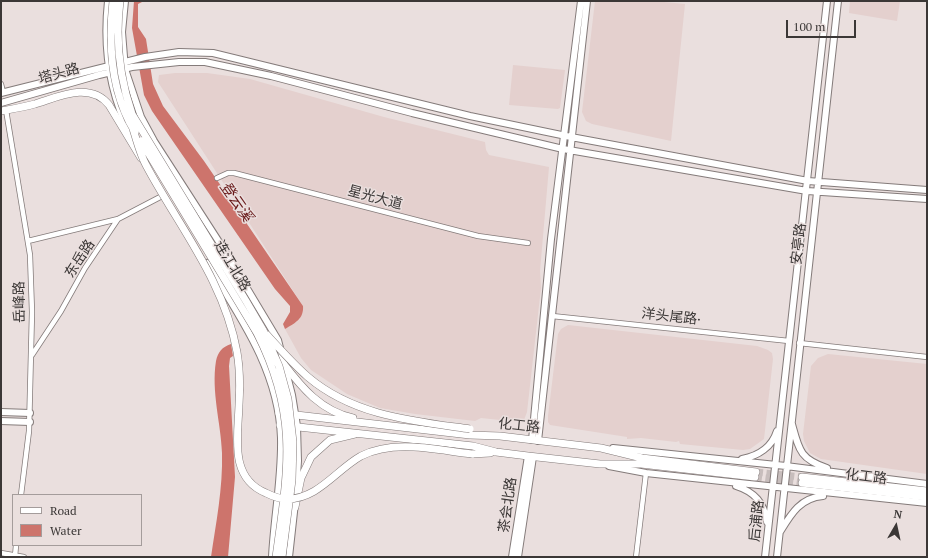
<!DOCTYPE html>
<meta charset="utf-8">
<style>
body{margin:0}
#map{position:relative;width:928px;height:558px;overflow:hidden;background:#eadfde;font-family:"PT Serif",serif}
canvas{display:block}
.frame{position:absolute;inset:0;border:2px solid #3b3736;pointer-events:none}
.legend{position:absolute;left:12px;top:494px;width:130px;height:52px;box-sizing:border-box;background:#eadfde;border:1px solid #a49c9b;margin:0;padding:5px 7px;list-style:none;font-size:12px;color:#3b3736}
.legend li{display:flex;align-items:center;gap:8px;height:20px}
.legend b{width:20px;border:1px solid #a49c9b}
.north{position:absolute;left:876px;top:506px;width:40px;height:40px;-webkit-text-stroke:3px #eadfde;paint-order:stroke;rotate:9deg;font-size:11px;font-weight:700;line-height:16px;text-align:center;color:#3b3736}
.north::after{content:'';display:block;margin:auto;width:14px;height:18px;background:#3b3736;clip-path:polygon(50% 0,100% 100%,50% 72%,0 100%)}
.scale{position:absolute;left:786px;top:20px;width:70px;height:18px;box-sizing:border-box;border:2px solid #3b3736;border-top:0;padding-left:5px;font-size:12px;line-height:14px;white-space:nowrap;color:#3b3736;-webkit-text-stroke:3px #eadfde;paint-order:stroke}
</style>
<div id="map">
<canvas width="928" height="558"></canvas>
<div class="frame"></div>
<ul class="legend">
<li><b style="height:5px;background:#fff"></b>Road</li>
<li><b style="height:11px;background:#cd746c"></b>Water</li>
</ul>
<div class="north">N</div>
<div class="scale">100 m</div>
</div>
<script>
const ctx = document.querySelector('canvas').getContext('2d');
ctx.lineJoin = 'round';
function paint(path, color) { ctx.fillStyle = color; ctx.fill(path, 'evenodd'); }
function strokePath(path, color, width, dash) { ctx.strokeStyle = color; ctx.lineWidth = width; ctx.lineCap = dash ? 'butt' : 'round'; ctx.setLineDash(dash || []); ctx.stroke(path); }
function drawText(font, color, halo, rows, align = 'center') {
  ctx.font = font + ' "PT Serif","Noto Sans SC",serif'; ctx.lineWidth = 3; ctx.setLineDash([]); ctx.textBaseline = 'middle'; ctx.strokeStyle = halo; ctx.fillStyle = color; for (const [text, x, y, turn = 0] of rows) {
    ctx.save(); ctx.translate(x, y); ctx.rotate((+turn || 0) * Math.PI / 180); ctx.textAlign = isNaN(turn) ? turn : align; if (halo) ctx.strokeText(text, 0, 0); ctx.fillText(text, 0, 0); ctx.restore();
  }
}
paint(new Path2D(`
 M595 1H654L685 4 671 141 592 124 586 121 582 112Z
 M850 1H900L897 21 849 13Z
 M513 65 565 70 560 108 558 109 509 105Z
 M175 73H207L250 79 384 117 485 142 486 150 489 155 549 167 540 271 541 288 527 412 524 420 519 422 481 418 475 421 415 414 380 408 347 394 311 370 301 358 285 329 299 320 303 312V306L158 82 159 75Z
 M568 325 757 346 768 350 772 353 773 359 764 439 750 449 743 450 680 444 679 441 676 442 641 438 627 439V437L550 425 548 422V416L558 334 561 329Z
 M828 354 927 364V474L821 459 810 453 804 441 803 434 811 366 818 358Z`), '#e4d0ce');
paint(new Path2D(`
 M134 1H144L138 4V27L146 39 153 84 163 106 204 161 303 306C304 319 295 323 285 329L283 324 290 312V306L275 289 152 111 144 95 132 28Z
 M231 344 233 356 230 358 229 366 235 477 228 557H211C216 523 223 488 222 453 221 423 211 392 216 361 218 352 222 347 231 344Z`), '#cd746c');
strokePath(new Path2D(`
 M756 472 802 477
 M755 477 802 483`), '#c7bdbc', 7, [7, 3.5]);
const minor = new Path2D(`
 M1 84 3 92
 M6 110 30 255 32 312 29 431 21 495
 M217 178 228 173H234L478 236 528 243
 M28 241 118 219
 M552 316 789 341
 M799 343 927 357
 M32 355 61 311 85 268 118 219 164 195
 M1 553 24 557
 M15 557 16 545
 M636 557 646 473`);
const major = new Path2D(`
 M108 1C103 48 109 93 131 135
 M125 1 122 32 125 69 141 117 154 141 221 245 278 340 292 395 297 426 298 461 296 490
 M1 93 145 57 179 52 213 53 470 116 571 137 808 181 927 190
 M1 103 99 75 132 67 179 62H205L271 76 412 113 563 149 807 191 927 199
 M207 263C241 318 279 372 281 438 282 478 274 517 272 557
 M1 412 30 413
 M1 421 30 422
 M792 424C799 450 800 459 827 468
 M532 440 551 239 581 1
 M538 441 587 1
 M613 448 786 466 927 484
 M742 459C758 456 772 447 777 431
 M609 466 646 473 927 503
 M736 486C755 492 764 503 767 522
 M780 532C791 514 800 498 823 496
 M289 557 295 503
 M512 557 528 456
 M518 557 533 457
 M765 557 827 1
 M777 557 838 1`);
const highway = new Path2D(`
 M1 111C12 109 24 107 35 104 58 97 90 81 109 105L141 158
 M283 363C302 388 321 411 353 418
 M279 413 470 435 500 436 601 448 642 458 756 472
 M280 425 473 446 496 452 528 456 600 464H641L755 477
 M472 454 490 453
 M802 477 927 491
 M802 483 927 497
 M295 507 301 478 311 457 330 440 355 434`);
strokePath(minor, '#847b7a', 6);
strokePath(major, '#847b7a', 8);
strokePath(highway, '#847b7a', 8);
strokePath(minor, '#fff', 4.5);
strokePath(major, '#fff', 6);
strokePath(highway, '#fff', 7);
const highwayBridge = new Path2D(`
 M113 1C108 46 111 93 135 132
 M120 1C115 41 119 76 132 114L246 301 263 330 279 366 288 399 293 442 292 480 282 557
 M133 129C137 141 140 154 146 165 179 227 224 280 237 352 240 369 240 388 239 405 238 437 229 478 266 493 272 496 280 499 287 499 318 499 336 470 361 456 395 439 436 450 472 454
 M141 141 257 333C299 416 288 470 276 557
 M267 335C280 349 293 364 308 377 354 416 413 421 470 429`);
strokePath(highwayBridge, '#847b7a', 8, []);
strokePath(highwayBridge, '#fff', 7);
drawText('14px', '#3b3736', '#eadfde', [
 ["塔头路",59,74,-16],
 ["星光大道",375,198,15],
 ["安亭路",799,244,-83],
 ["东岳路",80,259,-57],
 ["连江北路",232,266,59],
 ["岳峰路",20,302,-91],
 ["洋头尾路·",671,317,6],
 ["化工路",519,426,6],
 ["化工路",866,477,7],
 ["茶会北路",508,505,-82],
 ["后浦路",757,521,-84]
]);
drawText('italic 15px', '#671616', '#eadfde', [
 ["登云溪",236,202,55]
]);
</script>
